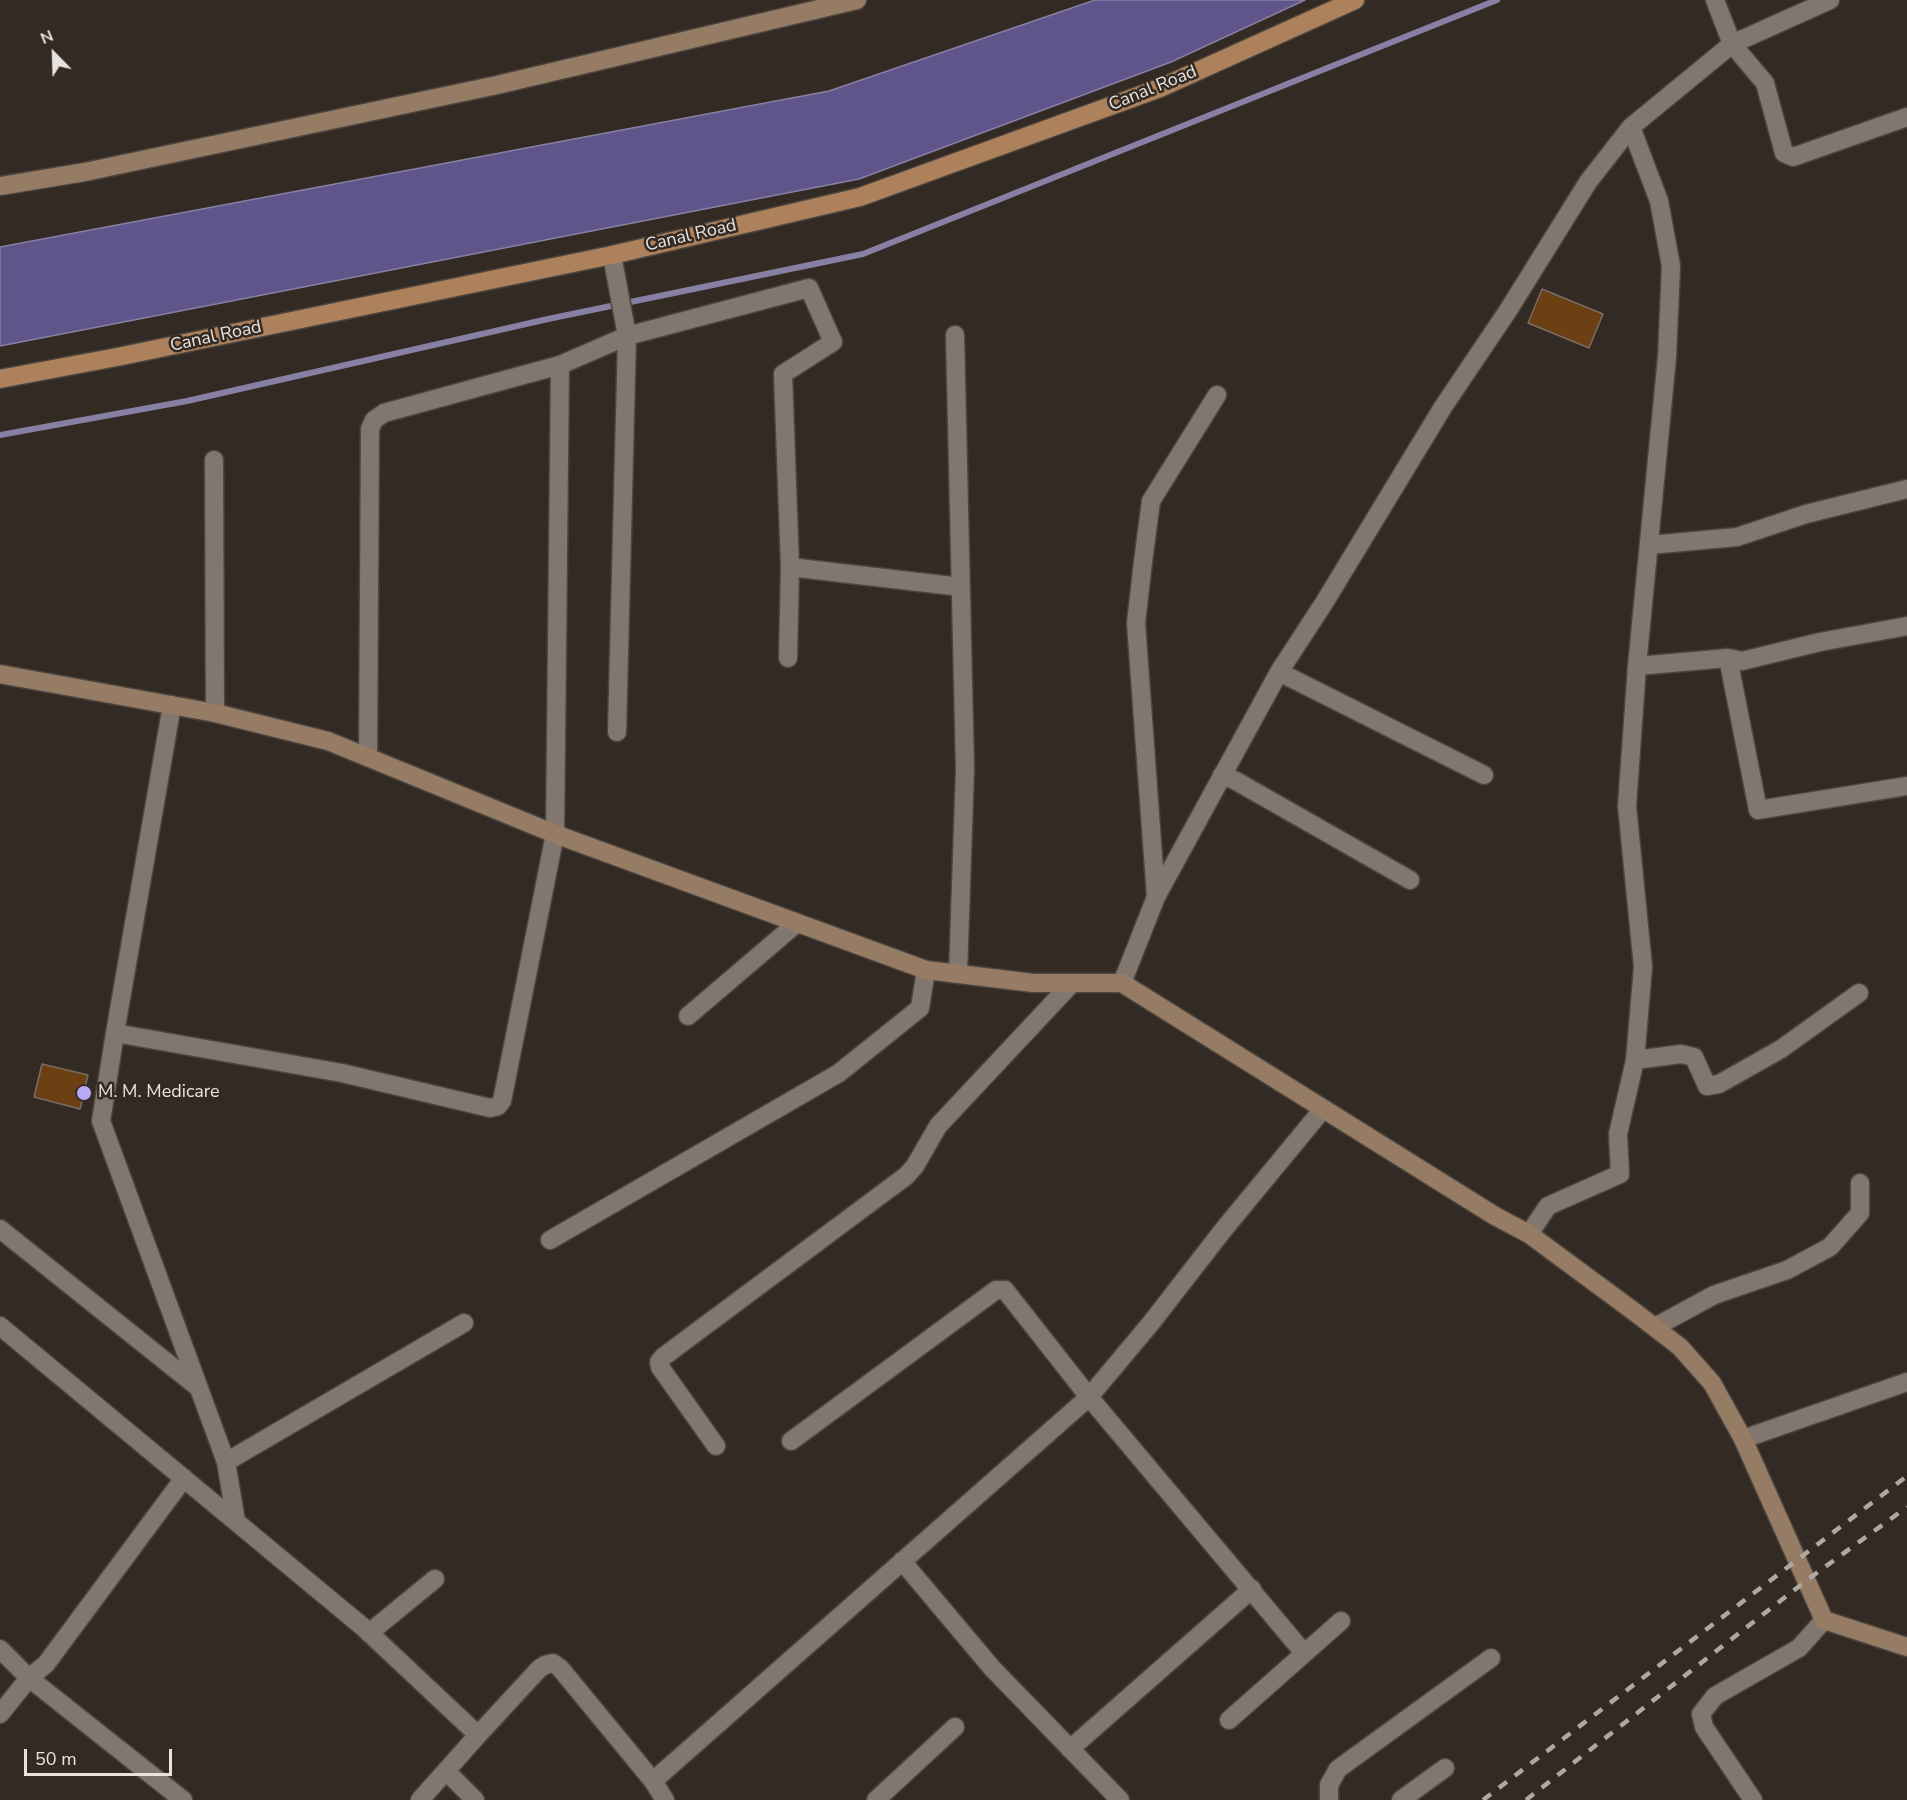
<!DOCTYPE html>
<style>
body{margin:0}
#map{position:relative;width:1907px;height:1800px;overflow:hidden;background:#332a23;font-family:"Nunito Sans",sans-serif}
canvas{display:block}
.north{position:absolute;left:24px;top:24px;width:60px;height:60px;-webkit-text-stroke:4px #332a23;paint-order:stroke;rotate:337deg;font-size:16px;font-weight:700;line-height:24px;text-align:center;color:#e9e3df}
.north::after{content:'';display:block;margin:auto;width:21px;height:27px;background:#e9e3df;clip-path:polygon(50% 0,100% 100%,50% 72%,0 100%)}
.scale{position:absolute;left:24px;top:1749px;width:148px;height:27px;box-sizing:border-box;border:3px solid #e9e3df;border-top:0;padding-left:8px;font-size:18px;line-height:21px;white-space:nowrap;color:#e9e3df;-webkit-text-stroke:4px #332a23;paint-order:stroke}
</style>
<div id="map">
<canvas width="1907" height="1800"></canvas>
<div class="north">N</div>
<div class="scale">50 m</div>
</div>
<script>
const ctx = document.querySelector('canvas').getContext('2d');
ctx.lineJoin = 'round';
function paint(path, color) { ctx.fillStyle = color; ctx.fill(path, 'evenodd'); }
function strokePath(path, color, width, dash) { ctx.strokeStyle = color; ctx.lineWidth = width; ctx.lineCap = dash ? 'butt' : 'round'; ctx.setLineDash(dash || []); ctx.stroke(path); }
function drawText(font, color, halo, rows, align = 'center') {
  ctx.font = font + ' "Nunito Sans",sans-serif'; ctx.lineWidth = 5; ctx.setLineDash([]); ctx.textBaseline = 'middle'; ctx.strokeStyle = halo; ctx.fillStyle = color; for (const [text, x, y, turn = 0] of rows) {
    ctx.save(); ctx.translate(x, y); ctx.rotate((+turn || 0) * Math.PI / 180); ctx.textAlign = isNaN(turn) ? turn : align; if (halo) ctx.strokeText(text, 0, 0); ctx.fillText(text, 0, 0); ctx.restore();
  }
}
const water = new Path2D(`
 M1095 0H1305L1171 62 859 179 0 346V247L829 91Z`);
paint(water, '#5f558b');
strokePath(water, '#8880a4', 1.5);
strokePath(new Path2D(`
 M0 435 187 401 548 319 863 254 1497 0`), '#8880a4', 6);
const building = new Path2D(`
 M1542 289 1603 314 1589 348 1528 323Z
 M42 1064 88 1075 80 1109 34 1097Z`);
paint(building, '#6d4013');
strokePath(building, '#776d66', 1.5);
const street = new Path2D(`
 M1715 0 1732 44 1765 83 1784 153 1793 157 1907 117
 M612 255 627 336 809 288 833 342 783 374 790 567 788 658
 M955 335 965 769 958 974
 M560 365 627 336 617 732
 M214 460 215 713
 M1650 545 1737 537 1806 514 1907 489
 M790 567 961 587
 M1728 658 1758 810 1907 786
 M1637 666 1728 658 1742 661 1820 642 1907 626
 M1279 672 1484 775
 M1222 775 1236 781 1410 880
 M1156 897 1136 623 1143 562 1151 501 1217 395
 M1122 983 1156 897 1279 672 1324 603 1443 407 1509 309 1588 182 1631 127 1732 44 1830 0
 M688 1016 797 923
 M115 1033 172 705
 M1635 1060 1681 1054 1694 1057 1707 1086 1719 1084 1781 1049 1859 993
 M0 1229 199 1388
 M1529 1234 1548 1206 1620 1174 1618 1134 1635 1060 1643 967 1627 806 1637 666 1667 357 1671 266 1659 201 1631 127
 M550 1240 839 1073 920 1008 926 970
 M0 1326 363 1627 478 1735 420 1800
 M1655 1327 1714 1295 1787 1270 1830 1247 1860 1213V1183
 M1743 1439 1907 1382
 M791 1441 996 1290H1005L1089 1397 1304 1653
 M716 1446 660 1367 659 1362 663 1357 906 1176 915 1166 938 1126 1072 983
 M226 1462 464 1323
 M236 1521 226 1462 101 1121 115 1033 342 1073 490 1108 498 1106 502 1101 555 834 560 365 384 413 374 420 370 429 368 757
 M902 1561 992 1668 1120 1800
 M369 1633 435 1579
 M0 1649 29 1678 46 1664 184 1478
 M0 1714 29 1678 183 1800
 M1229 1720 1341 1621
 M478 1735 539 1669 545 1665 553 1663 560 1668 653 1781 1089 1397 1151 1323 1224 1229 1323 1109
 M1070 1749 1252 1589
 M446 1771 475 1800
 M653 1781 665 1800
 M876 1800 955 1727
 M1329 1800V1785L1338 1769 1491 1658
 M1401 1800 1445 1768
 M1753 1800 1704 1727 1701 1714 1715 1696 1799 1648 1824 1620`);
const secondary = new Path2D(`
 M0 186 85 172 497 85 857 0
 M0 674 215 713 328 741 555 834 926 970 1033 983H1122L1495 1216 1529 1234 1636 1313 1680 1347 1712 1383 1743 1439 1824 1620 1907 1647`);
const primary = new Path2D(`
 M0 379 117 357 612 255 860 197 1160 88 1355 0`);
strokePath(street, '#4c453f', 21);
strokePath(secondary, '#4c453f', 21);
strokePath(primary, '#4c453f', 21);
strokePath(street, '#81776f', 18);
strokePath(secondary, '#977c65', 18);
strokePath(primary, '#ad815b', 18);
strokePath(new Path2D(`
 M1483 1800 1907 1476
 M1526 1800 1807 1580 1907 1507`), '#aea7a2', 4.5, [10, 10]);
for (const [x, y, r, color] of [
 [84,1093,8,"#b7abf8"]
]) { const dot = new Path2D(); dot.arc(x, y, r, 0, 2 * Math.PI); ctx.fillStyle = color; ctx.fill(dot); strokePath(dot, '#332a23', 2); }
drawText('18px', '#e9e3df', '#332a23', [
 ["Canal Road",1153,89,-22],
 ["Canal Road",691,236,-13],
 ["Canal Road",216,337,-12]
]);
drawText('18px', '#e9e3df', '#332a23', [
 ["M. M. Medicare",98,1093]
], 'left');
</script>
